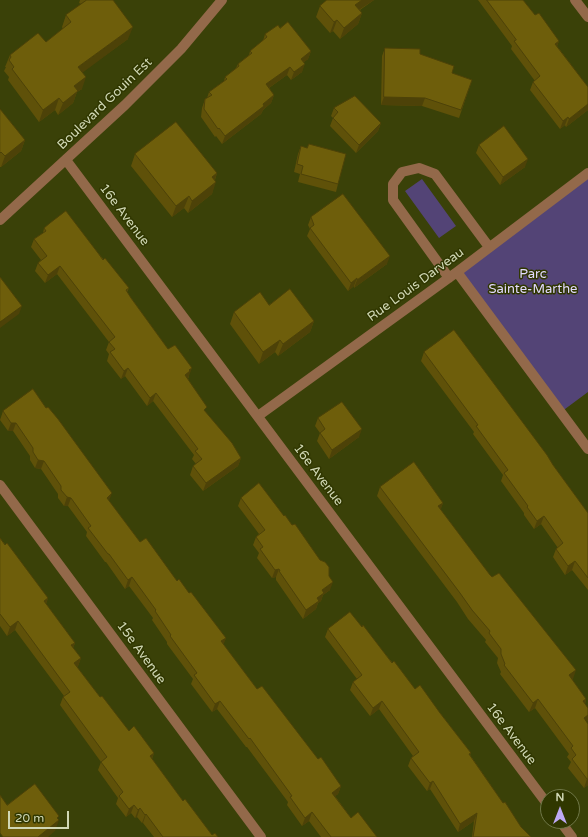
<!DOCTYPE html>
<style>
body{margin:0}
#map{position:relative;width:588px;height:837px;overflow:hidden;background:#3a4108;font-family:"Varela Round",sans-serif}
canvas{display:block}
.north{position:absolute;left:540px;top:789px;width:40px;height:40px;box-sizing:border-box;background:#303700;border:1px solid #707748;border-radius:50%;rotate:0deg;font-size:11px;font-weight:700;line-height:16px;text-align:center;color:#d0d7b4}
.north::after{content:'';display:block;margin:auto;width:14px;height:18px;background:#bea9f4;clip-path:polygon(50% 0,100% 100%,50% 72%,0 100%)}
.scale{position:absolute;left:8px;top:811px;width:61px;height:18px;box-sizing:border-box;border:2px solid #d0d7b4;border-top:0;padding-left:5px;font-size:12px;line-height:14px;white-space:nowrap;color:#d0d7b4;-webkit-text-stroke:3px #303700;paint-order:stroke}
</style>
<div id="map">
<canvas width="588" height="837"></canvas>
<div class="north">N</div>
<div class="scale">20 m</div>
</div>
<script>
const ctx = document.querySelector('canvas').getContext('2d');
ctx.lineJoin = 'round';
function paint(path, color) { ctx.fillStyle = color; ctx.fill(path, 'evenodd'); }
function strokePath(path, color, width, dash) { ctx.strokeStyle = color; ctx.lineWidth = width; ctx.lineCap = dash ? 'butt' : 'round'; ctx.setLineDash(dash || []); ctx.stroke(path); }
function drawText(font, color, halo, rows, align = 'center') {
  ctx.font = font + ' "Varela Round",sans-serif'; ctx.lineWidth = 3; ctx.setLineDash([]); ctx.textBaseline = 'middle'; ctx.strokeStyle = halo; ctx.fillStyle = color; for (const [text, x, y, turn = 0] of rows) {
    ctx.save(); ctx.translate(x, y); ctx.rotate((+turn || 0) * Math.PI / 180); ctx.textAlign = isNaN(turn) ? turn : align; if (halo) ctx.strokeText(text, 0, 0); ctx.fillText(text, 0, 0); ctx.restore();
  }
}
paint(new Path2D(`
 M588 173V392L561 412 457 272Z
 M422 179 456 226 439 238 405 191Z`), '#534476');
strokePath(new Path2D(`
 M575 0 588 17
 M66 160 548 805
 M0 220 125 105 181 49 222 0
 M457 272 588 449
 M449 278 393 200V184L402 172 419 168 435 174 489 247
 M258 416 457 272 588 173
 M0 485 261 837
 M560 821 572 837`), '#93694a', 10);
paint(new Path2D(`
 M80 0H113L128 39 82 72V89L77 92 73 103 58 115 55 110 39 122 8 80 9 77 4 71 6 67H5L10 55 46 42 63 29 62 27 66 15 81 4 79 3Z
 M327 0H374L360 10 362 13 358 24 340 39 333 31 330 33 316 17 320 6Z
 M478 0H523L535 15 559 41 557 46 588 87V110L566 127 565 125 560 129 530 90 533 82 535 81 511 49 512 46Z
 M280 28 311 51 308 59 304 62 302 72 291 80 287 75 269 88 274 95 271 103 263 110 261 114 222 144 216 136 215 137 201 117 202 108 205 99 207 98 209 92 224 81 225 77 236 68 238 64 249 55 250 51 263 41 265 34Z
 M385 48 420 54 452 73 472 80 459 118 422 106 381 105 382 56Z
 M334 108 381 123 378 131 356 153 330 126 333 118 331 116Z
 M0 109 25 140 21 151 1 167H0Z
 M479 145 525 167 500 185 476 153Z
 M301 146 338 184 336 192 298 182 300 174 294 172 298 154Z
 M135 154 217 173 215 180 212 194 188 213 184 208 172 217 131 166Z
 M311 217 387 264 354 288V286L348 291 307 236 310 229 308 225Z
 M44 228 98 253 129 288 127 292 131 298 168 349 189 376 188 379 205 412 241 458 238 466 203 491 190 475 193 466 196 464 192 459 194 455 153 401 147 406 125 376 121 379 107 361 109 354 106 350 109 342 57 274 45 283 35 271 38 263 41 260 31 247 34 239 43 233Z
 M269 305 314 321 310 332 278 356 275 352 259 364 230 324 234 312Z
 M424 352 553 465 588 513V590L572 570 565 575 553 557 556 549 558 548 541 524 534 529 524 515V513L501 481 503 475 473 434 474 432 421 361Z
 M3 411 109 501 140 542 177 581 189 593 226 638 223 644 257 689 341 786 338 794 335 796 351 818 377 837H321L309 821 302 826 287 805 288 802 247 747H246L217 709 212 712 191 684 193 679 167 644V642L152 620 153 618 129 586 125 589 106 562H105L86 536 87 532 68 506H64L58 498V494L41 469 35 468 30 460V456L13 431H8L0 420Z
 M318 418 359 437 329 459 317 441 320 433 315 426Z
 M380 487 443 503 440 510 490 575 572 680 586 699 585 704 587 722 588 785 584 788 568 768 571 762 567 757 569 754 535 708 529 712 500 674 501 672 497 663 498 658 485 642 486 640 468 619 457 602 377 496Z
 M241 498 330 590 323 595 321 601 318 603 316 609 303 619 276 580V577L272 578 257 558 259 553 253 545 256 537 259 534 238 506Z
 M0 538 48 598 46 604 75 643 73 648 81 658 78 666 77 667 100 697 129 731 154 753 152 759 183 801 212 835 218 837H154L143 823H142L137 817 135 818 131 813 126 817 116 804 118 798 98 770 101 762 60 705 63 697 64 696 15 630 7 636 0 626Z
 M362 627 415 689 440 713 471 753 470 755 503 803 521 827 531 837H472L474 821 458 832 430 789 427 791 408 766 411 758 413 756 379 709 370 716 350 690 353 682 357 679 325 637 328 629Z`), '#5f5109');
paint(new Path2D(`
 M362 0H374L351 15 355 5Z
 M362 13 358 24 340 39 344 28Z
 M337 20 333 31 330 33 334 22Z
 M133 27 128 39 74 79 78 67Z
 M559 41 556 49 555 44Z
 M311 51 308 59 298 67 301 59Z
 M305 64 302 72 291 80 294 72Z
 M290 67 287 75 263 92 266 84Z
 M86 77 82 89 77 92 73 103 58 115 63 103 74 86Z
 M274 95 271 103 263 110 261 114 222 144 225 136Z
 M384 97 425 98 422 106 381 105Z
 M59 98 55 110 39 122 43 110Z
 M588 104V110L566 127 569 119Z
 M568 117 565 125 560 129 563 121Z
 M381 123 378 131 356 153 359 145Z
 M25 140 21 151 1 167 5 156Z
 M528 159 525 167 500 185 503 177Z
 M217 173 213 185 216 182 212 194 188 213 192 201 212 177Z
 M189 196 184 208 172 217 176 206Z
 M390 256 387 264 354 288 357 280Z
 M60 266 57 274 45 283 48 275Z
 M357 278 354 286 348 291 351 283Z
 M22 306 19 314 0 328V322Z
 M314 321 310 332 278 356 283 344Z
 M280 340 275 352 259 364 263 352Z
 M128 368 125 376 121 379 124 371Z
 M192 368 189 376 187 379 185 375 189 370Z
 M156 393 153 401 147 406 150 398Z
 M11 423H16L13 431H8Z
 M362 429 359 437 329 459 332 450Z
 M241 458 238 466 203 491 206 483Z
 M38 460 44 461 41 469 35 468Z
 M112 493 109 501 107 498Z
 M67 497 71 498 68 506H64Z
 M443 503 440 512 438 506Z
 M544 516 541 524 534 529 537 521Z
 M575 561 572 570 565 575 568 566Z
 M279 569 276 577 272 578 275 570Z
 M132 577 129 586 125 589 128 580Z
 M333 582 330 590 323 595 321 601 318 603 316 609 303 619 306 610 317 598 322 590Z
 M48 598 45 606 44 601Z
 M18 621 15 630 7 636 10 627Z
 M226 638 223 646 221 641Z
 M75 643 72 651 71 645Z
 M81 658 78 666 71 671 74 663Z
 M576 670 573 679 566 685 569 675Z
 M538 699 535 708 529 712 533 703Z
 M586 699 583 708V701Z
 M220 701 217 709 212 712 215 704Z
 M382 701 379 709 370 716 373 708Z
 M588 715V721L581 727 584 718Z
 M154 753 151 761 150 756Z
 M587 779H588V785L584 788Z
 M433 781 430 789 427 791 430 783Z
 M341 786 338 794 329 801 332 793Z
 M134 805 131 813 126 817 129 809Z
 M140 808 137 817 135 818 138 810Z
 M312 812 309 821 302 826 305 818Z
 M477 813 474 821 458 832 460 824Z
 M146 814 143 823H142L145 815Z
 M59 816 56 822 59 820 55 831 48 837H38Z`), '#4d4208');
const building = new Path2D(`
 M87 0H113L133 27 78 67 86 77 74 86 78 91 63 103 59 98 43 110 12 69 14 67 9 60 11 57 10 55 38 33 46 42 71 22 66 15Z
 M327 0H362L355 5 362 13 344 28 337 20 334 22 320 6Z
 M487 0H523L535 15 539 13 559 41 555 44 588 87V104L569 119 568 117 563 121 533 82 540 76 514 41 516 40Z
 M288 22 311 51 301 59 305 64 294 72 290 67 266 84 274 95 263 104 264 106 225 136 219 128 218 129 204 109 205 99 212 95 209 92 227 79 225 77 239 66 238 64 252 53 250 51 267 37 265 34 278 25 280 28Z
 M385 48 420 49V54L454 66 452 73 472 80 461 110 425 98 384 97Z
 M355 96 381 123 359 145 333 118 338 112 334 108Z
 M0 109 25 140 5 156 1 152 0 153Z
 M176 122 217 173 212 177 216 182 192 201 189 196 176 206 135 154Z
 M504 126 528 159 503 177 479 145Z
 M309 144 346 154 338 184 301 174 303 166 297 164 301 146 307 148Z
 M343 194 390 256 357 280V278L351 283 310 228 314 225 311 217Z
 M66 211 98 253 103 260 105 258 129 288 126 290 131 298 168 349 175 345 192 368 189 370 190 371 185 375 207 407 204 410 232 443 241 458 206 483 193 466 202 459 195 451 198 449 156 393 150 398 128 368 124 371 110 352 115 349 109 342 115 337 60 266 48 275 38 263 47 256 34 239 46 231 44 228 50 223Z
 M0 277 22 306 0 322Z
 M290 289 314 321 283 344 280 340 263 352 234 312 260 292 269 305Z
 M454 330 547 455 553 465 588 513V578L575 561 568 566 556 549 563 543 544 516 537 521 527 507 528 506 504 473 508 470 476 426 478 425 424 352Z
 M33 389 46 408 48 407 58 419 112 493 107 498 140 542 146 538 177 581 179 579 189 593 191 592 226 638 221 641 257 689 262 686 318 759 321 757 341 786 332 793 351 818 358 812 377 837H331L312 812 305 818 290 797 292 796 250 738 249 739 220 701 215 704 194 675 197 673 170 636 171 635 155 611 156 610 132 577 128 580 109 554H108L88 528 91 526 71 498 67 497 61 490V486L44 461 38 460 33 452V448L16 423H11L3 411Z
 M342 402 362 429 332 450 320 433 325 429 318 418Z
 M414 462 443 503 438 506 490 575 492 577 499 573 576 670 569 675 586 699 583 701 588 708V715L584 718 588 724V779H587L572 759 576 755 571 748 573 746 538 699 533 703 504 665 505 664 501 654V649L489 633 490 631 472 610 460 593 380 487Z
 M259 483 284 516 285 515 292 525 295 524 320 560 325 562 329 567V576L333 582 322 590 324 593 317 598 319 601 306 610 279 571H280L279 569 275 570 260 549 263 547 256 537 265 530 241 498Z
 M0 538 5 545 7 543 48 598 44 601 75 643 71 645 81 658 74 663 100 697 102 696 129 731 134 726 154 753 150 756 183 801 185 799 212 835 215 833 218 837H163L146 814 145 815 140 808 138 810 134 805 129 809 119 796 123 792 101 762 107 757 63 697 70 692 18 621 10 627 0 614Z
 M350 612 362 627 363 625 392 663 394 661 415 689 420 685 440 713 471 753 469 754 503 803 505 802 521 827 531 837H473L477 813 460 824 433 781 430 783 411 758 419 752 382 701 373 708 353 682 362 675 328 629Z
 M35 784 59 816 57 818 59 820 38 837H3L0 833V795L7 805Z`);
paint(building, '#6e5e0b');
strokePath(building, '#4d4208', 1);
drawText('13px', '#d0d7b4', '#303700', [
 ["Boulevard Gouin Est",105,104,-44],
 ["16e Avenue",124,215,53],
 ["Rue Louis Darveau",416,285,-36],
 ["16e Avenue",318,475,53],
 ["15e Avenue",141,653,54],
 ["16e Avenue",511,734,53]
]);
drawText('13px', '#e3daff', '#303700', [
 ["Parc",533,275],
 ["Sainte-Marthe",533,290]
]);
</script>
